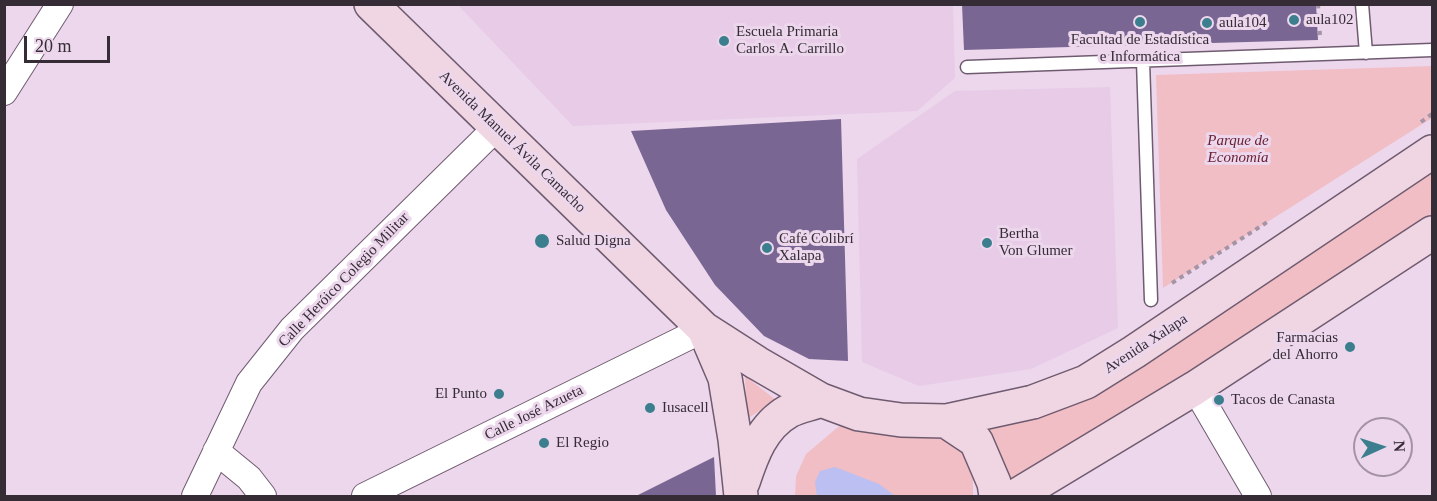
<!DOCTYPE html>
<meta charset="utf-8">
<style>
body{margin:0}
#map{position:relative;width:1437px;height:501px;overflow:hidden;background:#edd7ed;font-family:Georgia,serif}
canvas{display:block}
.frame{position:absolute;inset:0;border:6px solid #352c35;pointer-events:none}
.north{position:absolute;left:1353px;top:417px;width:60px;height:60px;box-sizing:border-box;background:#edd7ed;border:2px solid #a393a3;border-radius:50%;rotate:87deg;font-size:16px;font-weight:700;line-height:24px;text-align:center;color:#352c35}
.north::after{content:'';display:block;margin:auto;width:21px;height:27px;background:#3b7e8e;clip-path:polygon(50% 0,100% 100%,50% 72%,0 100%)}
.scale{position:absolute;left:24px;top:36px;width:86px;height:27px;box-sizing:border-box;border:3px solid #352c35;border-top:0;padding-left:8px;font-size:18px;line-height:21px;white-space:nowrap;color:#352c35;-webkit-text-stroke:4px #edd7ed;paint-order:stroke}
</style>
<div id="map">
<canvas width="1437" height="501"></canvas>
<div class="frame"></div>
<div class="north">N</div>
<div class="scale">20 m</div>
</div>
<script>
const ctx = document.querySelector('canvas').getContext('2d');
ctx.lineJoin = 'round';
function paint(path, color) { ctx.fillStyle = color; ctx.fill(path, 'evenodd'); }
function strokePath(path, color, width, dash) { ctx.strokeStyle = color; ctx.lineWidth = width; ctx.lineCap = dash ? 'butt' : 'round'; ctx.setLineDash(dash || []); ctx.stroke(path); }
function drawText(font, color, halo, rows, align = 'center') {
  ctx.font = font + ' Georgia,serif'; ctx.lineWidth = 6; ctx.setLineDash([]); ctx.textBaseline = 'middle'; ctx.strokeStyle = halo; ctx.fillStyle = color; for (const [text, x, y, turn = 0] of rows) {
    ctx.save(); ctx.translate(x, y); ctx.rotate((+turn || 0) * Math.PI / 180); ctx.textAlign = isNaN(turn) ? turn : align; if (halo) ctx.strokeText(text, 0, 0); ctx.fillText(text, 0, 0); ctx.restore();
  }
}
paint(new Path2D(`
 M458 5H953L955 78 917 111 573 126Z
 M1110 87 1118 328 1031 369 919 386 862 362 857 159 955 91Z`), '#e7cbe7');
paint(new Path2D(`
 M1432 66V118L1163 288 1156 75Z
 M1432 173V216L1132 415 1008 493 977 425 1125 375Z
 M745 376 776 400 747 419Z
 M844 422 950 440 973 464V496H795L796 476 806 454Z`), '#f1bec5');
paint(new Path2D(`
 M835 467 879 484 895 496H817L815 482 820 471Z`), '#bcbff1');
paint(new Path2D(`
 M962 4H1316L1318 40 964 50Z
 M841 119 848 361 809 359 764 336 715 285 666 210 631 131Z
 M714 457 716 496H636Z`), '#796692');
const service = new Path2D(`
 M1362 4 1366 53
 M1143 61 1151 300
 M967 67 1432 50`);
const minor = new Path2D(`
 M4 92 60 4
 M1195 388 1258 496
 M216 451 249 478 263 496
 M195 496 249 383 292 329 496 128
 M365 496 704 329`);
const secondary = new Path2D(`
 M371 4 704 329 757 363 821 400 859 414 901 420 946 421 1033 402 1086 382 1134 352 1432 152
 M704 329 725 378 735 439 741 496
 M946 421 976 441 994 483 996 496
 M743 482C752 455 762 426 789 411 799 406 811 404 821 400
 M1016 496 1195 388 1432 233`);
strokePath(service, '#6f5b6f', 15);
strokePath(minor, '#6f5b6f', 28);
strokePath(secondary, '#6f5b6f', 36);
strokePath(new Path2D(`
 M1318 4 1320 35
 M1421 122 1432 114
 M1172 283 1269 221`), '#a594a5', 4, [4.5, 4.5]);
strokePath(service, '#fff', 12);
strokePath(minor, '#fff', 26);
strokePath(secondary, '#f0d5e3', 33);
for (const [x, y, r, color] of [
 [1294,20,6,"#3b7e8e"],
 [1140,22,6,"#3b7e8e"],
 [1207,23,6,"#3b7e8e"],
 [724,41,6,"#3b7e8e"],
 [542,241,8,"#3b7e8e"],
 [987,243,6,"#3b7e8e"],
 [767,248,6,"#3b7e8e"],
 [1350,347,6,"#3b7e8e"],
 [499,394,6,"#3b7e8e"],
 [1219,400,6,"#3b7e8e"],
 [650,408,6,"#3b7e8e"],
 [544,443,6,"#3b7e8e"]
]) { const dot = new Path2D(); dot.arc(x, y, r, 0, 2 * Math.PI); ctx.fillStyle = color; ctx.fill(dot); strokePath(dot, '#edd7ed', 2); }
drawText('15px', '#352c35', '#edd7ed', [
 ["aula102",1306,20],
 ["aula104",1219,23],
 ["Escuela Primaria",736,32],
 ["Carlos A. Carrillo",736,49],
 ["Facultad de Estadística",1140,40,"center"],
 ["e Informática",1140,57,"center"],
 ["Bertha",999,234],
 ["Von Glumer",999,251],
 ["Café Colibrí",779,239],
 ["Xalapa",779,256],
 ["Salud Digna",556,241],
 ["Farmacias",1338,338,"right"],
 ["del Ahorro",1338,355,"right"],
 ["El Punto",487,394,"right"],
 ["Tacos de Canasta",1231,400],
 ["Iusacell",662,408],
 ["El Regio",556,443]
], 'left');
drawText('italic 15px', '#692233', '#edd7ed', [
 ["Parque de",1238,141],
 ["Economía",1238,158]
]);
drawText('15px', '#352c35', '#edd7ed', [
 ["Avenida Manuel Ávila Camacho",512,142,44],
 ["Calle Heróico Colegio Militar",344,280,-46],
 ["Avenida Xalapa",1146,344,-33],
 ["Calle José Azueta",534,413,-26]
]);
</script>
